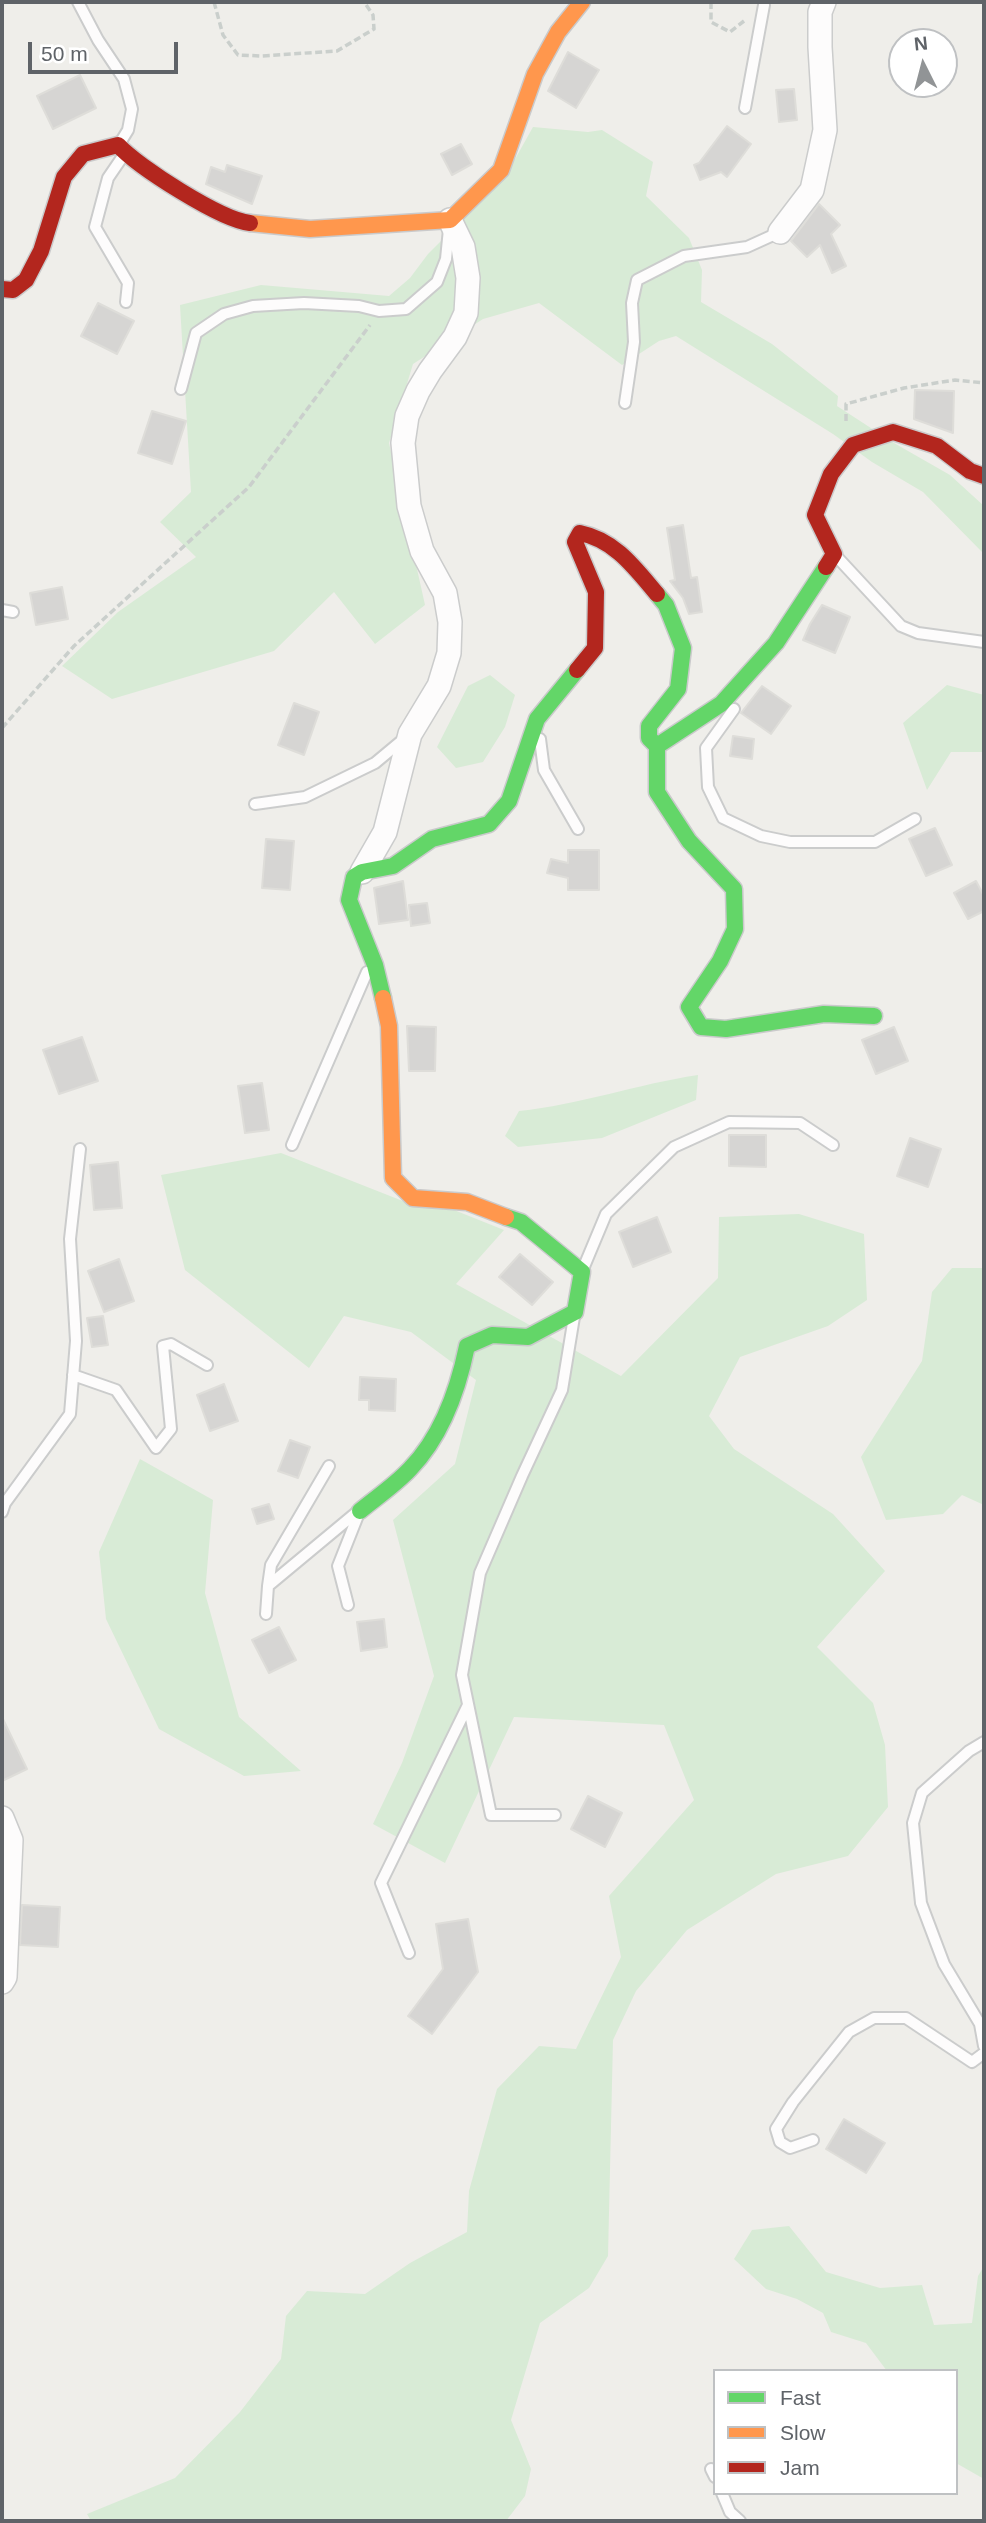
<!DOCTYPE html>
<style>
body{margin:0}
#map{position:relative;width:986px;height:2523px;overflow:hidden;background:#efeeea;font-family:Arial,sans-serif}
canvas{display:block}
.frame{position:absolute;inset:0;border:4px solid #5f6368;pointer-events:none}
.legend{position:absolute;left:713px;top:2369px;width:245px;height:126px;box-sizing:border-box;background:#fff;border:2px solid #bfc1c3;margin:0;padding:9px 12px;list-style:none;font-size:21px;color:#5f6368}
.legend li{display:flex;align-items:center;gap:14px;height:35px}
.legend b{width:35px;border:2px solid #bfc1c3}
.north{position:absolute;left:888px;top:28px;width:70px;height:70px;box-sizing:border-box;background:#fff;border:2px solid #bfc1c3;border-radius:50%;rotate:354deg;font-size:19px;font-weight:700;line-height:28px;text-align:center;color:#5f6368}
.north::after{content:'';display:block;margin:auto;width:24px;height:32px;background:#919496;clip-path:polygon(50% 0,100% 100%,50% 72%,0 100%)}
.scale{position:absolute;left:28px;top:42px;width:150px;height:32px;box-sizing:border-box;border:4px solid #5f6368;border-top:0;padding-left:9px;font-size:21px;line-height:24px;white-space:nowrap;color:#5f6368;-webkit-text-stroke:5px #fff;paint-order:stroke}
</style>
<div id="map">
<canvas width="986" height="2523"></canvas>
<div class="frame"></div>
<ul class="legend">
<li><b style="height:9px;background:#63d668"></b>Fast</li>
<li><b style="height:9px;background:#ff974d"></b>Slow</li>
<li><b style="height:9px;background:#b3261e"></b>Jam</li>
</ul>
<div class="north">N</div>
<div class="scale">50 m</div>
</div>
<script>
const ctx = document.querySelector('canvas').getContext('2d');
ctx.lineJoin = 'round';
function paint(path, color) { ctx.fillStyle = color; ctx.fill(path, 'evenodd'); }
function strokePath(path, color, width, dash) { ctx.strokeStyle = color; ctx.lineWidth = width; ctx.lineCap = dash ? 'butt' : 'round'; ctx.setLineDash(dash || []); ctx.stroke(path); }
paint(new Path2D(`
 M533 127 588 132 602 130 653 162 646 196 689 238 702 270 701 302 772 344 838 396 837 406 894 443 950 475 984 506V554L923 492 872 462 833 434 676 336 659 341 622 365 539 303 483 319 413 364 389 443 425 605 375 644 334 592 274 651 112 699 62 666 118 612 196 557 160 522 191 492 180 305 261 285 389 296 410 278 428 254 505 177Z
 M490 675 515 695 505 727 483 762 456 768 437 747 468 686Z
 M947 685 984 695V752H951L927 790 903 723Z
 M698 1075 696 1100 602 1138 518 1147 505 1136 519 1111C579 1105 637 1084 698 1075Z
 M281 1153 418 1207 454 1210 504 1230 456 1284 621 1376 718 1278 719 1217 799 1214 864 1234 867 1300 828 1326 740 1357 709 1416 734 1449 833 1514 885 1571 817 1647 873 1703 885 1745 888 1807 848 1856 776 1874 687 1930 636 1991 613 2040 608 2256 589 2288 540 2323 511 2420 531 2469 525 2496 506 2521H91L87 2514 175 2478 240 2412 281 2359 286 2316 307 2291 365 2294 410 2263 467 2232 469 2191 497 2089 539 2046 576 2049 621 1957 609 1896 694 1800 664 1725 514 1717 445 1863 373 1824 402 1763 434 1676 393 1520 455 1464 476 1380 411 1332 344 1316 309 1368 185 1270 161 1175Z
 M952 1268H984V1505L962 1495 943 1514 886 1520 861 1457 922 1361 932 1292Z
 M140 1459 213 1500 205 1593 239 1717 301 1771 244 1776 159 1729 106 1619 99 1552Z
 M789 2226 826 2272 880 2288 922 2285 934 2325 972 2323 978 2276 984 2266V2479L956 2463V2371H887L866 2343 831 2332 823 2313 797 2299 766 2289 734 2259 752 2230Z`), '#d8ebd6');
const building = new Path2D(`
 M568 52 599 70 576 108 548 91Z
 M80 75 96 108 53 129 37 96Z
 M794 89 797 120 779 122 776 90Z
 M727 126 751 144 727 177 721 172 700 180 694 165 699 163Z
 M461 144 472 164 452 175 441 154Z
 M227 165 262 176 252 204 206 184 211 167 225 172Z
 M819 204 840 225 831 234 846 266 832 273 820 245 807 257 791 241Z
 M98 303 134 321 117 354 81 336Z
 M915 390 954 391 953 433 914 419Z
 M152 411 186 421 172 464 138 453Z
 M683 525 691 578 697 577 702 612 689 614 683 598 670 581 675 580 667 528Z
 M62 587 68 619 36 625 30 593Z
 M822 605 850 617 835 653 803 640 810 624Z
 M762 686 791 706 771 734 741 713Z
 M294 703 319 712 304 755 278 745Z
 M733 736 754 739 752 759 730 756Z
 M935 828 952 865 926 876 909 839Z
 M266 839 294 841 290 890 262 888Z
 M568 850H599V890H568V878L547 873 551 859 568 863Z
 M403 881 408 920 379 924 374 888Z
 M976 881 984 896V911L968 919 954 893Z
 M427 903 430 923 411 926 409 905Z
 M407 1026 436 1027 435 1071H409Z
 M894 1027 908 1061 876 1074 862 1040Z
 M82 1037 98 1081 59 1094 43 1050Z
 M262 1083 269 1130 245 1133 238 1086Z
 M729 1135H766V1167L729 1166Z
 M910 1138 941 1149 928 1187 897 1176Z
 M118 1162 122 1208 94 1210 90 1165Z
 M657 1217 671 1252 633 1267 619 1232Z
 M520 1254 553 1282 532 1305 499 1277Z
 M119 1259 134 1301 104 1312 88 1271Z
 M103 1316 108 1345 92 1347 87 1318Z
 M360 1377 396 1379 395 1411 369 1410V1400H359Z
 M224 1384 238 1421 210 1431 197 1395Z
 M290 1440 310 1447 298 1478 278 1471Z
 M269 1504 274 1519 257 1524 252 1509Z
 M384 1619 387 1647 361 1651 357 1622Z
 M279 1627 296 1660 269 1673 252 1640Z
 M2 1717 27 1769 2 1781Z
 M588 1796 622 1813 605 1847 571 1829Z
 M22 1905 60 1907 58 1947 20 1945Z
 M468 1919 478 1972 432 2034 408 2016 443 1969 436 1924Z
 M844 2119 885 2143 866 2173 826 2149Z`);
paint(building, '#d6d5d3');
strokePath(building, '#deddd9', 2);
const lane = new Path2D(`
 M78 2 98 40 124 79 132 109 128 130 120 143
 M745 108 764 5
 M123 156 108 178 95 227 128 283 126 302
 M181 389 196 333 224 314 253 306 304 303 359 306 379 311 406 309 437 282 446 259 449 229
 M625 403 634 342 632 303 637 280 684 256 747 247 780 232
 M837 557 901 626 918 633 984 642
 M2 610 13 612
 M734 709 706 748 708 787 723 818 761 836 790 842H875L915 819
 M540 739 544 770 578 829
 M255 804 305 797 375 763 405 738
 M292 1145 367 972
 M583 1269 606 1214 674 1147 729 1122 800 1123 833 1145
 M73 1375 116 1390 156 1448 171 1429 163 1346 171 1344 207 1365
 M329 1466 271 1565 268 1586 357 1512
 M2 1512 5 1503 70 1414 76 1341 70 1239 80 1149
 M348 1605 338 1566 359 1513
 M266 1614 268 1586
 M984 1742 969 1751 922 1793 913 1823 921 1903 944 1964 980 2024 984 2046
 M555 1815H491L462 1675 480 1573 522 1476 562 1390 574 1317
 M409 1953 381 1883 468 1705
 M813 2140 790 2148 780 2142 776 2129 793 2102 849 2032 874 2018H906L972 2062 984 2053
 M711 2469 715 2477
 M722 2493 730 2512 740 2521`);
const street = new Path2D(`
 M780 232 812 190 825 130 820 47V12L824 2
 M362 872 385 832 410 734 439 686 449 653 450 622 445 593 422 551 409 506 403 443 407 416 418 391 430 371 455 337 466 313 468 278 463 247 450 220
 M2 1818 11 1840 5 1977 2 1982`);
const fast = new Path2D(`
 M657 594 666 605 683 648 678 689 649 726V738L657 746 721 704 776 643 826 567
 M657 746V792L689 841 734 889 735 929 720 961 689 1007 701 1027 726 1029 824 1014 874 1016
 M383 998 375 965 349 900 354 877 362 872 393 866 432 839 489 824 509 801 537 719 577 670
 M360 1511C377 1497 395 1485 410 1469 442 1436 458 1390 467 1346L492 1335 528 1337 575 1312 582 1272 521 1222 506 1217`);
const slow = new Path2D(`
 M250 223 310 229 450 220 501 170 535 74 558 32 582 2
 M383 998 389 1026 393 1178 413 1198 467 1202 506 1217`);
const jam = new Path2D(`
 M2 289 13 290 26 280 41 251 64 177 83 154 118 145C138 167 221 220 250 223
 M826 567 834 554 815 515 831 474 853 445 893 432 937 446 970 471 984 476
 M577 670 595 648 596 592 575 542 580 533C615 540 635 568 657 594`);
strokePath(lane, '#cbcccc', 14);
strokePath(street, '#cbcccc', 26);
strokePath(fast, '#cacacb', 19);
strokePath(slow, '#cacacb', 19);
strokePath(jam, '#cacacb', 19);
strokePath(new Path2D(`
 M214 2 223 35 238 55 261 56 337 51 374 29 373 15 364 2
 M711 2V22L730 32 744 21
 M846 421V404L904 388 955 380 984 383
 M2 728 74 646 249 487 370 325`), '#cacfcc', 3.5, [7, 3.5]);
strokePath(lane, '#fdfcfc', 10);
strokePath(street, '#fdfcfc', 23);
strokePath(fast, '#63d668', 16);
strokePath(slow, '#ff974d', 16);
strokePath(jam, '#b3261e', 16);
</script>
